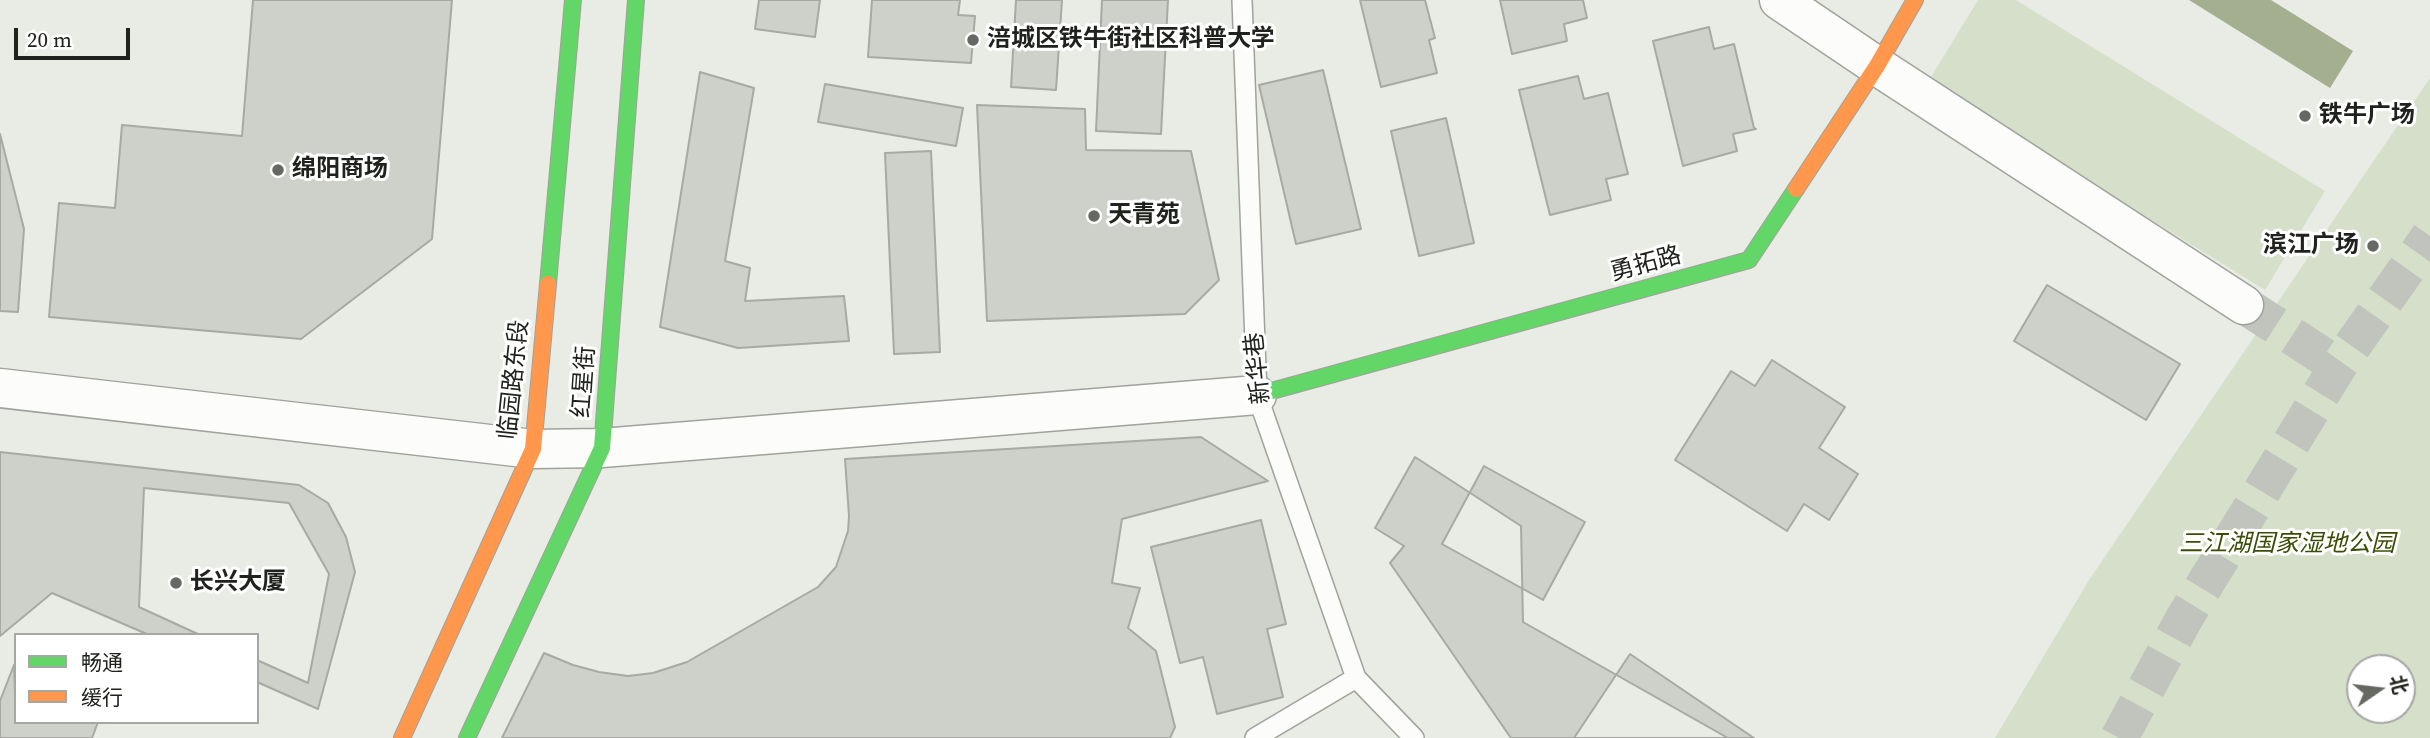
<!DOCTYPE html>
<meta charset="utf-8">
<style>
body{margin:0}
#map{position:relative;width:2430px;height:738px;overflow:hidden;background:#e9ece4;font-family:"Source Serif 4","Noto Sans SC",serif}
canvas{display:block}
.legend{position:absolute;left:14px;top:633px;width:245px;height:91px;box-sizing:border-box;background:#fff;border:2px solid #a6a7a5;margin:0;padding:9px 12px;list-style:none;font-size:21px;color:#20231d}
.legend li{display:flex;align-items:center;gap:14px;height:35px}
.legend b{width:35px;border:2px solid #a6a7a5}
.north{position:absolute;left:2346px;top:654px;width:70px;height:70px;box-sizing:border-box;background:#fff;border:2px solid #a6a7a5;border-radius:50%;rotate:76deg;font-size:19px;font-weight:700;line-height:28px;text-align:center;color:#20231d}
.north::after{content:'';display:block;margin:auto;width:24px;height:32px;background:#666963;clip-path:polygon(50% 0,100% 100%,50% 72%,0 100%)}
.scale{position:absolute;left:14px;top:28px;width:116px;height:32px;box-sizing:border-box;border:4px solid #20231d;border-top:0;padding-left:9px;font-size:21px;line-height:24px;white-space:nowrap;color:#20231d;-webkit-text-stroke:5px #fff;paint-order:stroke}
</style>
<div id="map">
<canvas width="2430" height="738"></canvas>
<ul class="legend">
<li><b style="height:9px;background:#63d668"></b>畅通</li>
<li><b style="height:9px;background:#ff974d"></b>缓行</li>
</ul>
<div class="north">北</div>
<div class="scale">20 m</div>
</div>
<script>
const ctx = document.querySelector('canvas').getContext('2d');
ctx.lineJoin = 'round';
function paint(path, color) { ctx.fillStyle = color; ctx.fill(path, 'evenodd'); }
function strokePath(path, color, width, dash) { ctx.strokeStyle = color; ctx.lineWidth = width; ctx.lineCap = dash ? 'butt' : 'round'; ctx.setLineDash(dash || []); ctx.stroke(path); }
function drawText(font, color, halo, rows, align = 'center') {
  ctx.font = font + ' "Source Serif 4","Noto Sans SC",serif'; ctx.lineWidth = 6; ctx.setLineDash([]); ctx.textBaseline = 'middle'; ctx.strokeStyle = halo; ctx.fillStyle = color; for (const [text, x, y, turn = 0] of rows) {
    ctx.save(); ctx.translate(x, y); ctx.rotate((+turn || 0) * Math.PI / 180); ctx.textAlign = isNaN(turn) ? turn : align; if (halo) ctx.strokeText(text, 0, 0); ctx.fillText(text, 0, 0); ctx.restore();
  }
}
paint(new Path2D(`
 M1978 0H2016L2325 191 2265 290 1928 82Z
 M2430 78V738H1995L2089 580ZM2402 668V710H2360V668Z`), '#d6dfc9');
paint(new Path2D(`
 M2189 0H2271L2353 51 2330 88Z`), '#a4af8f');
const building = new Path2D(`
 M253 0H452L432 239 301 339 49 317 59 203 115 208 122 125 242 136Z
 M759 0H820L815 37 755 29Z
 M872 0H960L958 15 975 16 971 63 868 57Z
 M1016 0H1062L1056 90 1011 87Z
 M1102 0H1168L1161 134 1096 131Z
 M1360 0H1425L1435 38 1429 40 1437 73 1381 87Z
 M1500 0H1583L1587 18 1564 24 1567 41 1512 54Z
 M1709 27 1714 49 1734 44 1754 128 1756 129 1733 134 1737 151 1683 166 1653 41Z
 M1323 70 1361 229 1296 244 1259 85Z
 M700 72 754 88 725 261 750 268 745 301 844 296 849 341 738 348 660 327Z
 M1578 76 1584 99 1608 93 1628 174 1606 179 1611 200 1550 215 1519 90Z
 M825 84 963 108 956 146 818 122Z
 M977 105 1085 109 1086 150 1191 151 1219 280 1185 314 987 321Z
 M1446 118 1474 243 1419 256 1391 131Z
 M0 134 24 229 18 312 0 311Z
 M931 151 940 352 894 354 885 153Z
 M2047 285 2180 364 2146 420 2014 341Z
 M1772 360 1845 407 1819 448 1858 474 1829 520 1804 504 1787 531 1675 460 1731 371 1755 386Z
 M1201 437 1268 481 1122 519 1112 583 1140 588 1128 628 1156 651 1175 727 1170 738H502L544 653 573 665 599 672 628 676 653 673 687 662 818 587 836 567 848 531 849 516 845 459Z
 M0 452 299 485 328 503 346 537 355 572 318 709 257 682V635H149L52 593 0 636Z
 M1415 457 1521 526 1523 622 1728 738H1511L1390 563 1404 546 1375 528Z
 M1484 466 1585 522 1543 600 1442 544Z
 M144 488 289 503 329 574 308 683 257 660V635H200L139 607Z
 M1261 520 1286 624 1267 629 1283 697 1217 714 1203 657 1180 663 1151 547Z
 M1630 654 1754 738H1574Z
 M14 665 16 722H98L92 738H0V701Z`);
paint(building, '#ced0ca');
strokePath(building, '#a8a9a4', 2);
strokePath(new Path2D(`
 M2244 305 2338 366`), '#c1c4bc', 38, [38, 19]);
strokePath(new Path2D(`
 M2119 738 2185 617 2338 366 2430 236`), '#c1c4bc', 38, [38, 19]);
const lane = new Path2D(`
 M1242 0 1257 395 1356 678 1414 738
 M1255 738 1356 678`);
const street = new Path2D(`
 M1779 0 1877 66 2244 305
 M0 388 533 449 602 448 1257 395`);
const fast = new Path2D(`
 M548 284 573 0
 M1257 395 1749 260 1796 189
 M467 738 602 448 636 0`);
const slow = new Path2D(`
 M1796 189 1877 66 1915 0
 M402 738 533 449 548 284`);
strokePath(lane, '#a0a29c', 22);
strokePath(street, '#a0a29c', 41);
strokePath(fast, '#a0a29c', 18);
strokePath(slow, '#a0a29c', 18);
strokePath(lane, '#fcfcfb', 19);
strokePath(street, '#fcfcfb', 38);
strokePath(fast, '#63d668', 16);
strokePath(slow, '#ff974d', 16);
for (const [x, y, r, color] of [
 [973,40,7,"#666963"],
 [2305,116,7,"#666963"],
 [278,170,7,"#666963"],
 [1094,216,7,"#666963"],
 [2373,246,7,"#666963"],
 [176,583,7,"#666963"]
]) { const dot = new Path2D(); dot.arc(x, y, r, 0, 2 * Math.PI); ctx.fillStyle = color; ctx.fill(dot); strokePath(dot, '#fff', 2.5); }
drawText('bold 24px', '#20231d', '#fff', [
 ["涪城区铁牛街社区科普大学",987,40],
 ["铁牛广场",2319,116],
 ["绵阳商场",292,170],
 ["天青苑",1108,216],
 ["滨江广场",2359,246,"right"],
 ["长兴大厦",190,583]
], 'left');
drawText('24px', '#20231d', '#fff', [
 ["勇拓路",1646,265,-15],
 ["新华巷",1259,368,-96],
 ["临园路东段",515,380,-84],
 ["红星街",585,382,-86]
]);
drawText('italic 24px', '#3b4d04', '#fff', [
 ["三江湖国家湿地公园",2287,545]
]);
</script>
